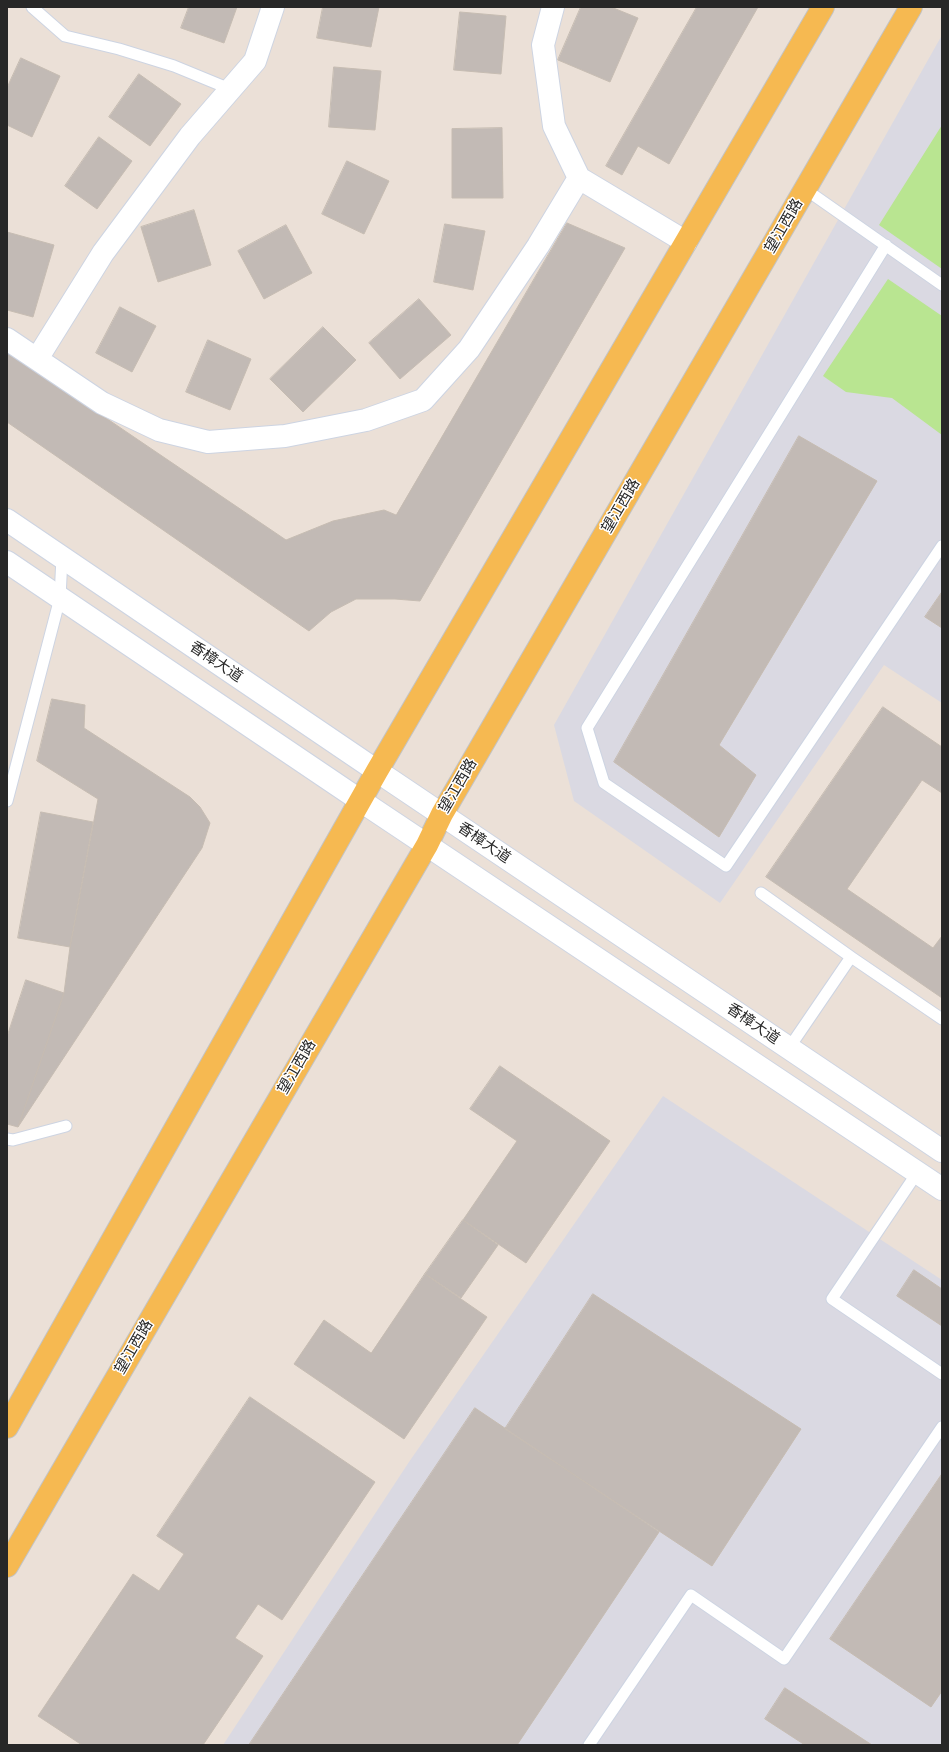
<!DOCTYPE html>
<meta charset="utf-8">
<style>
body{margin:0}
#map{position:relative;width:949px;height:1752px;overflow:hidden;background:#ebe0d7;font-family:Karla,sans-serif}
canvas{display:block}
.frame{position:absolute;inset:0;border:8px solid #272727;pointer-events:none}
</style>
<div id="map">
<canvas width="949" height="1752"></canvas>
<div class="frame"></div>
</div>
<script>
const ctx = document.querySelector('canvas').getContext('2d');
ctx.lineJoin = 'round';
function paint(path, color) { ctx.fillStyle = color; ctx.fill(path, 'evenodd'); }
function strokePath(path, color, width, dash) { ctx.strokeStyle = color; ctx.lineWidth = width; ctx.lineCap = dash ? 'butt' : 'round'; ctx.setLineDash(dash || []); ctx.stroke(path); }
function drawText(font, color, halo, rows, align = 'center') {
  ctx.font = font + ' Karla,"Noto Sans SC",sans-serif'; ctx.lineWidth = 3; ctx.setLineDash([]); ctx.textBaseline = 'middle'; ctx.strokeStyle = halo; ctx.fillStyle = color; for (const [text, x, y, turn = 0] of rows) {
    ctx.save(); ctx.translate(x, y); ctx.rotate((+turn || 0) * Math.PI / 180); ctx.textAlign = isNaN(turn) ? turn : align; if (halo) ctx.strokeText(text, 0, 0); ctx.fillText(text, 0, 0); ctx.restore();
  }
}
paint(new Path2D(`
 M942 35V703L884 665 720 903 574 801 554 725Z
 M663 1096 942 1280V1745H223L409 1462Z`), '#dad9e2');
paint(new Path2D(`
 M942 125V269L879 225Z
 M888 279 942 316V435L892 398 846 392 823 376Z`), '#b9e591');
const building = new Path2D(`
 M189 7H237L224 43 181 28Z
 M323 7H379L371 47 317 38Z
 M581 7H611L638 18 610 82 558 60Z
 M697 7H758L669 164 638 146 622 175 606 166Z
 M460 12 506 16 501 74 454 70Z
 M21 58 60 76 32 137 7 125V88Z
 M334 67 381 71 375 130 329 127Z
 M139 74 181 104 150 146 109 117Z
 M502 128 503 198H452V129Z
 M99 137 132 161 97 209 65 186Z
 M347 161 389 181 364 234 322 214Z
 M194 210 211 265 158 282 141 227Z
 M567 223 625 248 420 601 395 599H356L331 612 309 631 7 422V351L286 540 333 521 384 510 396 515Z
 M445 224 485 231 473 290 434 282Z
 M286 225 312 273 264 299 238 251Z
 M7 232 54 245 33 317 7 310Z
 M419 299 451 335 400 379 369 343Z
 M120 307 156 326 132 372 96 353Z
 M323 327 356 360 303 412 270 379Z
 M208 340 251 359 230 410 186 392Z
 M799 436 877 481 719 745 756 775 719 837 614 762Z
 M942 592V628L925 617Z
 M52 699 85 705 84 728 190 797 200 807 210 823 202 848 18 1127 64 993 70 947 98 799 37 761Z
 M883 707 942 747V793L922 780 847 889 933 948 942 936V998L766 877Z
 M41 812 93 822 70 947 18 938Z
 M26 980 64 993 18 1127 7 1124V1037Z
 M500 1066 610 1141 526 1263 463 1220 517 1141 470 1109Z
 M463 1220 498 1245 461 1298 425 1274Z
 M914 1270 942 1289V1326L897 1296Z
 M425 1274 487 1317 404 1439 294 1364 324 1320 371 1353Z
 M593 1294 801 1429 712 1566 505 1429Z
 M250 1397 375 1482 282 1620 258 1604 235 1638 263 1656 203 1745H82L38 1716 133 1574 159 1591 184 1554 157 1536Z
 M475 1408 659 1532 517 1745H249Z
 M942 1474V1691L931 1707 830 1639Z
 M785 1688 872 1745H805L765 1719Z`);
paint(building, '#c2bab5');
strokePath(building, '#c6bcb2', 1);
const service = new Path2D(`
 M32 7 65 36 119 49 174 66 230 89
 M805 189 942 285
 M886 245 587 728 604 783 726 866 942 546
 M7 801 60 598 62 557
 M761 893 851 957 789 1048
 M851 957 942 1019
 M7 1139 13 1140 66 1126
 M917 1173 832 1299 942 1374
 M589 1745 691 1595 784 1659 942 1427`);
const minor = new Path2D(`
 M553 7 543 45 554 126 579 178 686 242
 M7 339 102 403 159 430 208 442 285 436 366 420 423 400 469 349 538 246 579 178
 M37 359 103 253 190 136 255 61 273 7`);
const tertiary = new Path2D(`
 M7 520 377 771
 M7 562 361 801`);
const secondary = new Path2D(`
 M377 771 942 1151
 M361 801 942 1189`);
const primary = new Path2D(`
 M7 1427 377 771 823 7
 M7 1566 427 845 442 814 911 7`);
strokePath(service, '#cdd4e2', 13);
strokePath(minor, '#cdd4e2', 24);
strokePath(tertiary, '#cdd4e2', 24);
strokePath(secondary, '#cdd4e2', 24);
strokePath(primary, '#c3c3c3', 24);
strokePath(service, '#fff', 11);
strokePath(minor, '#fff', 22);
strokePath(tertiary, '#fff', 22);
strokePath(secondary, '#fff', 22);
strokePath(primary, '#f6b951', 22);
drawText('15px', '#272727', '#fff', [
 ["望江西路",784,226,-60],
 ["望江西路",621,506,-60],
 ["香樟大道",216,662,34],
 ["望江西路",458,786,-60],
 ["香樟大道",484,843,34],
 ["香樟大道",753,1024,34],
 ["望江西路",297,1067,-60],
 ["望江西路",134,1347,-60]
]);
</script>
